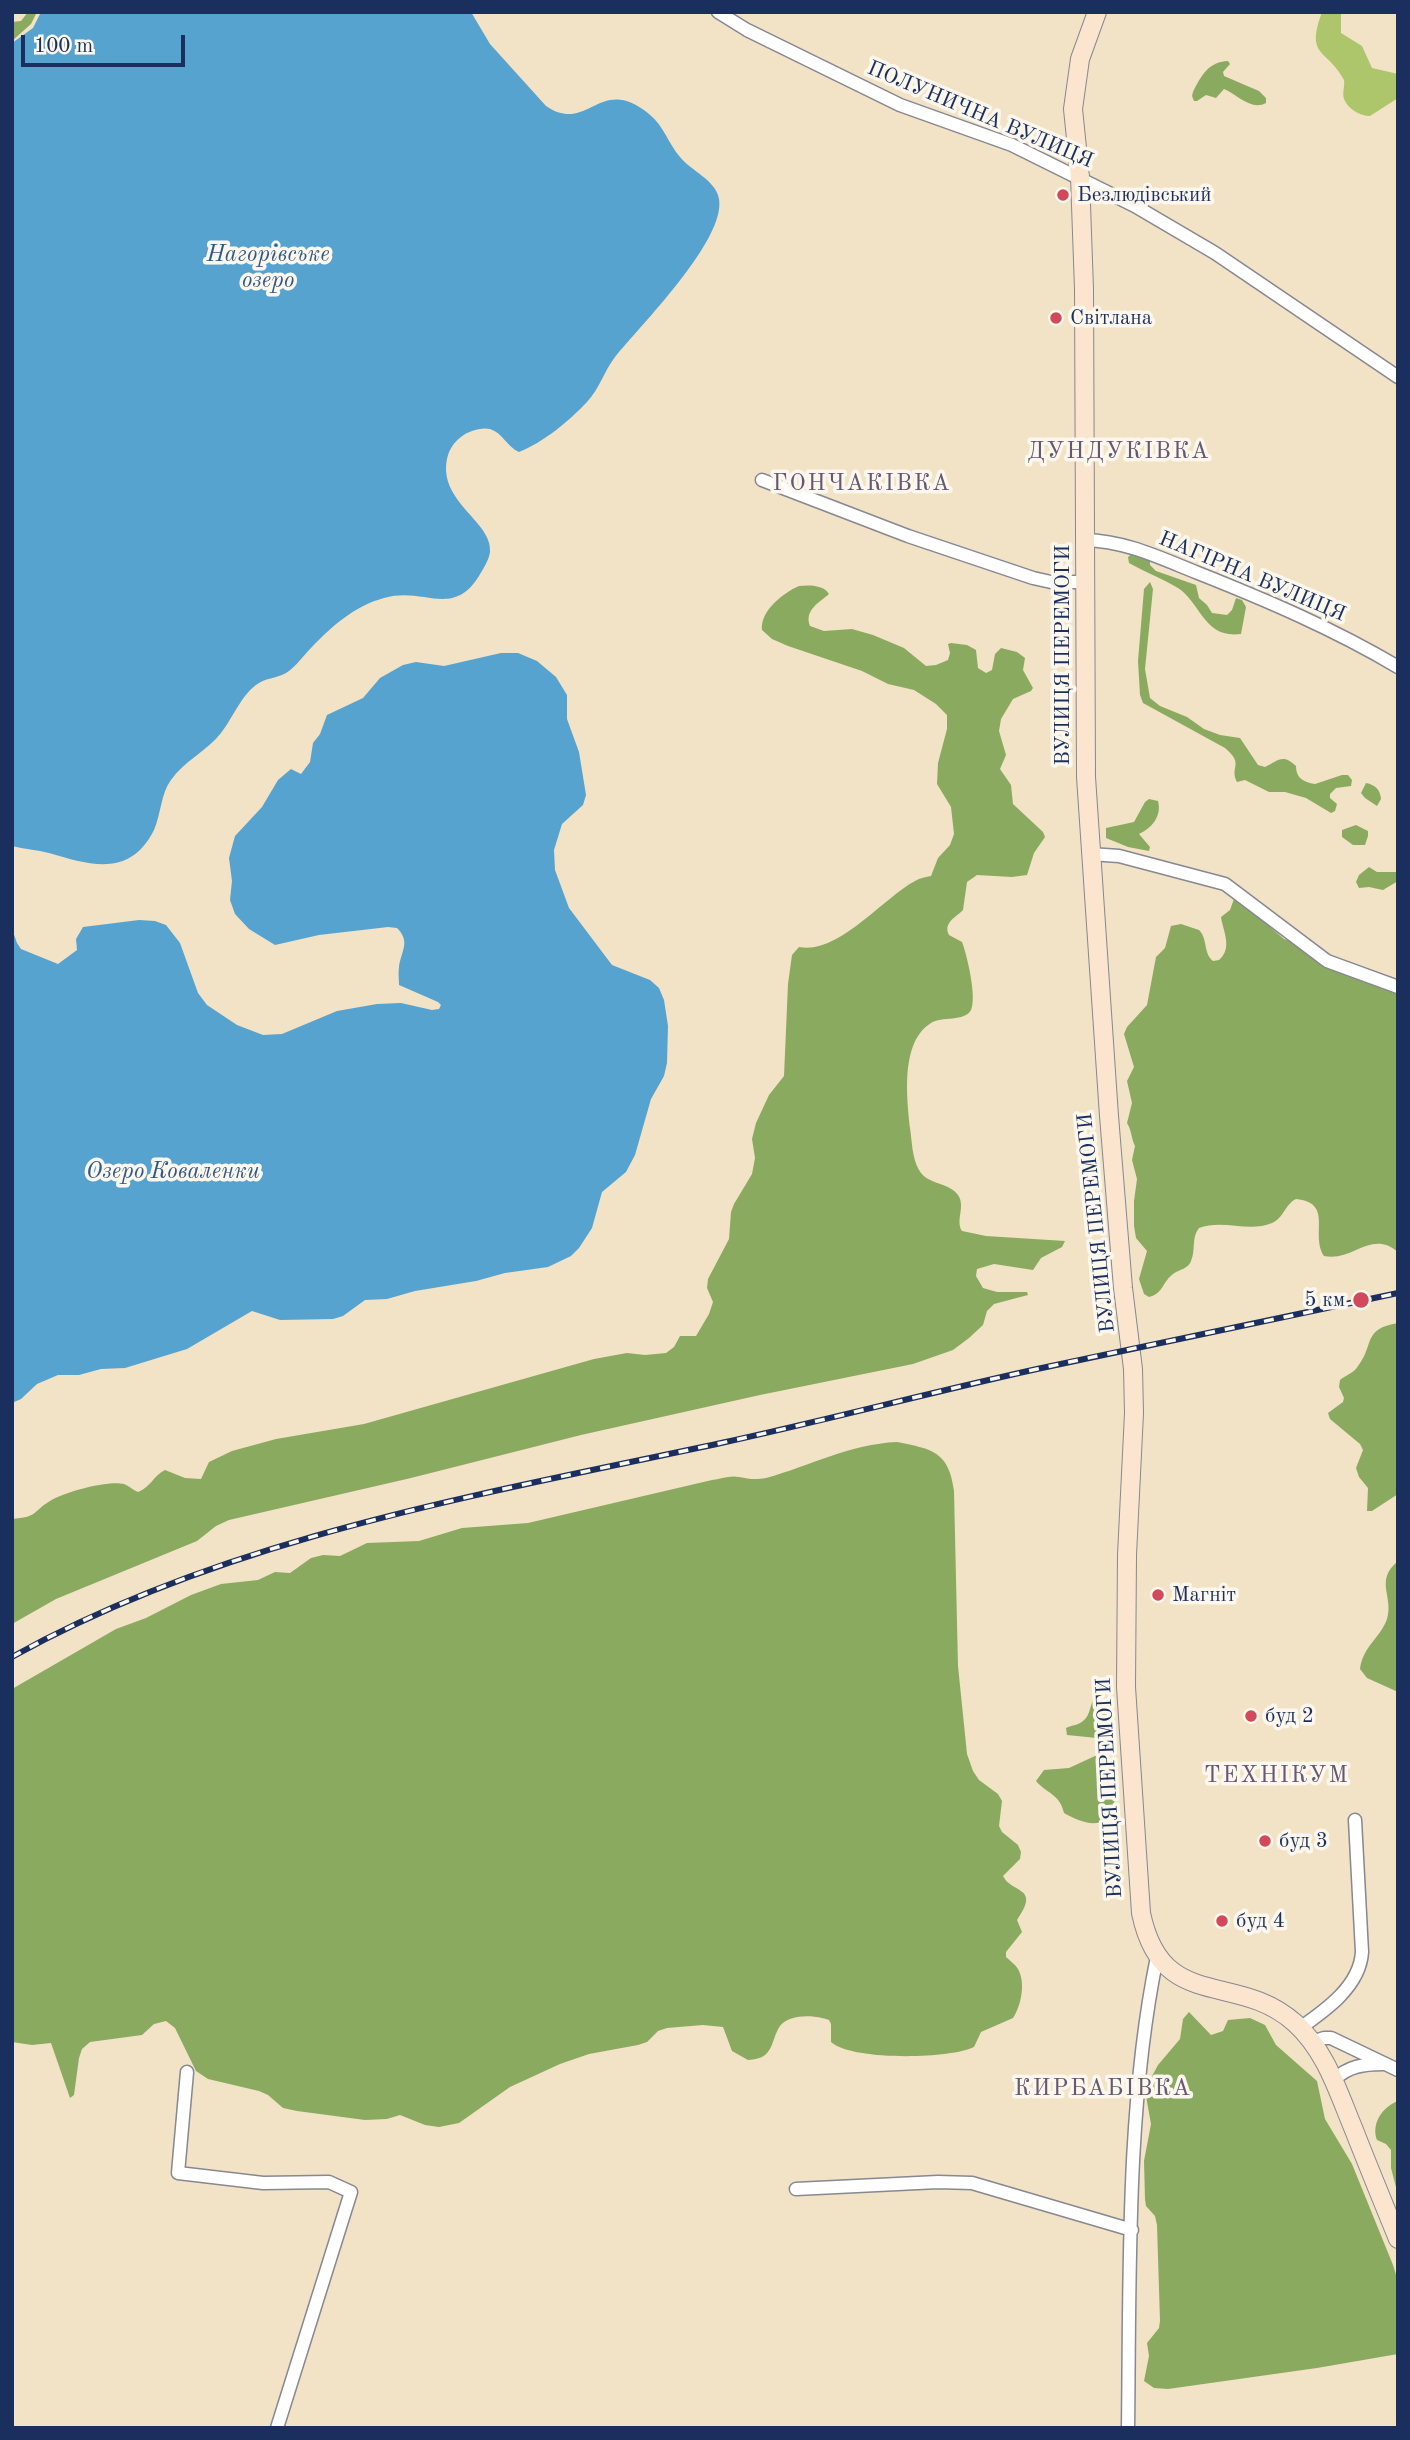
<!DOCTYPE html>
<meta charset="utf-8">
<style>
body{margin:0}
#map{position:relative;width:1410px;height:2440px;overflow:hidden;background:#f2e2c6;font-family:"Old Standard TT",serif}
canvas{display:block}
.frame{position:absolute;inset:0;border:14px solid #1b2f5e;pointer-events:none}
.scale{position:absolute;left:21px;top:35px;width:164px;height:32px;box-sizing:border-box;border:4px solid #1b2f5e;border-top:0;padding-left:9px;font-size:21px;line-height:24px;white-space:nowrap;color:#1b2f5e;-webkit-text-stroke:5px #fbf7ec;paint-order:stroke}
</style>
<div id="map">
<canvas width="1410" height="2440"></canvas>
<div class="frame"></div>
<div class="scale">100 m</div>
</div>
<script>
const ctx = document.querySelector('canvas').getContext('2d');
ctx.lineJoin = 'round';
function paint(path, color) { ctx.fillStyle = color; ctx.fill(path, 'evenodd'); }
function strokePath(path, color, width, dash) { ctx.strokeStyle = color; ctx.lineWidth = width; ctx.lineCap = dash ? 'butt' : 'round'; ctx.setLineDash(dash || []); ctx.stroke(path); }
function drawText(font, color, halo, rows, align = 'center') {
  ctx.font = font + ' "Old Standard TT",serif'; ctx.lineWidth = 7; ctx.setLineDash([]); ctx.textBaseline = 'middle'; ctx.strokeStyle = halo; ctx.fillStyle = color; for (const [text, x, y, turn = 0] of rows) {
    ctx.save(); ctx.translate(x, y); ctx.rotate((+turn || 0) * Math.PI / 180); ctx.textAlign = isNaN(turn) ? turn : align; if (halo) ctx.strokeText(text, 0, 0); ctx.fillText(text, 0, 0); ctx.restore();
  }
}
paint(new Path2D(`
 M1322 12H1341V33L1362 46 1372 68 1398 74V98L1370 116C1360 116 1348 109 1344 99 1342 93 1345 86 1344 80 1327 48 1305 58 1322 12Z`), '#adc66b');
paint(new Path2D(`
 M28 12H37L31 24 12 41V22L21 21Z
 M1228 61 1230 64 1223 72 1224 76 1259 91 1266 98V103C1251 111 1238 95 1224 89L1216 98 1206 95 1197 101H1194L1192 96 1193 92C1201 76 1208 62 1228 61Z
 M1133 553 1150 559V565L1156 571 1196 585 1199 598 1207 605 1212 613 1227 615 1232 610 1236 598 1242 600 1246 607 1241 634C1204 639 1201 603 1178 588 1163 579 1145 572 1129 563L1128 557Z
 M1150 582 1153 589 1145 669 1150 698 1160 706 1187 717 1204 729 1220 735 1240 738 1258 765 1265 767C1278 761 1282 753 1296 766 1296 778 1303 782 1315 784L1342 775H1348L1352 780 1351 786 1336 788 1330 794V798L1337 804 1335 811 1331 813 1306 798 1285 792H1269L1245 780 1237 782C1229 766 1245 765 1225 748L1143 703 1140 695 1138 661 1144 589Z
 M799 586C809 585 824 585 829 594 819 603 804 610 810 626L824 631 852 629 873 635 904 648 926 666 936 665 948 660 950 653 948 644 951 643 967 645 976 650 978 668 986 673 992 670 995 654 1001 648 1017 652 1025 658 1023 670 1033 688 1031 691 1013 699 1001 719 999 731 1006 755 1000 769 1011 785 1013 804 1043 832 1045 837 1034 853 1027 875 1012 877 977 875 967 882 963 910C955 918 943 923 949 935L962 942C967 955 977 997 971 1010 965 1022 941 1016 931 1023 900 1042 907 1098 910 1128 912 1141 912 1158 919 1170 927 1185 949 1182 958 1195 966 1207 955 1220 962 1231L986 1236 1065 1241 1062 1247 1041 1258 1033 1270 994 1264 977 1269 976 1276 983 1288 997 1292H1027L1028 1295 994 1304 987 1311 983 1325 969 1338 953 1350 913 1364 760 1395 581 1435 411 1478 229 1520 216 1526 197 1541 56 1599 12 1624V1519C38 1517 32 1512 50 1501 64 1492 108 1480 124 1484 129 1486 133 1490 138 1492 150 1488 154 1475 165 1470L185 1478 201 1479 209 1462 232 1451 276 1439 364 1424 594 1359 627 1353 645 1355 666 1353 674 1347 680 1336H696L709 1314 713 1302 707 1288 708 1279 729 1239 731 1212 734 1204 752 1174 755 1158 752 1139 756 1123 769 1095 784 1076 788 984 792 955 799 947C838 955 883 898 915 881 920 878 926 877 931 876L938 858 950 845 954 834 951 807 937 784 938 763 947 729V715L936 704 914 690 888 684 862 671 788 646 772 639 762 630C760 611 783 593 799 586Z
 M1366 783C1375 785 1380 789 1381 799L1377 806 1365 798 1361 793Z
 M1149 799 1158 801C1162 816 1152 828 1139 834L1150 847 1149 851 1128 847 1106 838V828L1134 822 1145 802Z
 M1356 825 1368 831V836L1365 845H1353L1342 837V830Z
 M1369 867 1377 872H1398V881L1383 890 1369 887 1359 888 1356 882 1359 875Z
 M1236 898 1284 939 1398 979V1252C1371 1229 1353 1262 1324 1256 1310 1234 1334 1203 1296 1199 1285 1204 1284 1218 1272 1223 1249 1233 1223 1219 1199 1228 1191 1238 1196 1250 1191 1261 1188 1269 1180 1269 1173 1274 1163 1281 1163 1294 1149 1297L1144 1294 1139 1279 1147 1251 1136 1238 1134 1226V1201L1137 1179 1132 1160 1135 1146C1131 1138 1132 1131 1127 1123L1132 1103 1127 1081 1134 1067 1124 1034 1127 1027 1147 1005 1156 957 1165 948 1171 926 1181 924 1199 930C1208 939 1203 953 1213 961L1219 960C1233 948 1223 931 1221 917L1230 910 1234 899Z
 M1398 1323V1494L1372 1511H1367L1368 1488 1359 1477 1356 1468 1363 1450 1360 1444 1330 1419 1328 1413 1343 1402 1344 1398 1339 1387 1340 1380C1346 1375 1354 1373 1358 1366 1375 1344 1362 1329 1398 1323Z
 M897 1442C933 1449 949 1452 954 1491L958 1666 967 1754 973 1771 979 1780 998 1794 1002 1801 999 1826 1002 1832 1018 1845 1021 1852 1020 1859 1003 1876C1012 1894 1041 1886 1017 1920L1022 1932 1006 1952V1957C1010 1961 1015 1964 1018 1969 1026 1983 1021 2006 1013 2018L981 2032 974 2047C950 2059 852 2061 831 2042V2024L829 2020C816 2015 790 2013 780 2026 770 2041 775 2059 748 2060L732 2051 723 2027 703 2025 667 2028 658 2031 647 2042 638 2045 589 2054 560 2064 510 2087 459 2123 439 2127 425 2125 400 2115 387 2119 365 2120 297 2111 283 2108 268 2095 259 2091 208 2079 196 2071 175 2028 166 2021 154 2024 142 2035 90 2042 82 2049 79 2058 74 2095 70 2098 51 2043 32 2045 12 2042V1689L116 1629 146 1618 191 1595 221 1584 258 1580 275 1572 290 1573 311 1558 323 1555 340 1556 367 1543 419 1541 462 1528 528 1523 712 1480C720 1479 730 1475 739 1477 749 1479 755 1480 766 1478 810 1466 850 1444 897 1442Z
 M1398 1561V1692L1367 1678 1360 1669C1363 1646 1381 1637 1387 1619 1394 1596 1374 1581 1398 1561Z
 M1096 1694 1103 1698 1107 1715 1114 1719 1113 1736 1107 1739 1067 1735 1066 1728C1072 1725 1079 1725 1083 1721 1091 1715 1090 1702 1096 1694Z
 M1095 1756 1109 1762 1115 1797 1113 1814C1099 1830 1080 1822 1064 1813 1060 1794 1046 1793 1036 1781L1044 1770 1069 1768Z
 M1189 2012 1211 2035 1223 2031 1228 2020 1250 2018 1265 2025 1276 2045 1317 2081 1325 2119 1352 2164 1393 2265 1398 2281V2354L1317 2368 1168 2389 1154 2388 1144 2381 1149 2356 1147 2343 1159 2328 1160 2321 1157 2225 1155 2216 1146 2206 1145 2199 1144 2161 1151 2124 1146 2096 1150 2080 1158 2065 1180 2039 1183 2019Z
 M1398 2101V2195L1391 2168V2150L1386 2144 1377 2140C1371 2124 1382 2107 1398 2101Z`), '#8aab5f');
paint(new Path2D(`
 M41 12H471L490 44 546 106C588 135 600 73 649 114 664 126 668 143 680 157 691 171 716 180 719 199 726 240 640 326 615 357 604 371 600 388 587 402 569 421 544 442 519 452 507 447 503 433 490 429 481 427 468 431 461 437 453 443 449 450 447 459 438 502 493 522 490 552 489 560 483 569 479 576 452 619 424 586 384 598 354 606 331 627 311 648 303 656 297 665 289 671 280 678 269 677 259 683 242 693 233 718 221 733 207 751 184 761 171 780 161 793 161 814 154 830 130 878 90 865 49 853 37 850 24 849 12 846V43L33 28Z
 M501 653H518L537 661 556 677 567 695V719L579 752 586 795 583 805 562 824 554 850 555 870 569 908 612 965 650 980 659 988 664 1000 668 1026 667 1063 664 1076 651 1099 635 1155 626 1172 602 1192 592 1228 579 1248 571 1256 548 1267 505 1273 476 1281 415 1291 387 1299 365 1300 343 1316 333 1319 280 1320 252 1311 187 1349 125 1368 101 1369 79 1375H58L37 1384 21 1399 12 1403V929L17 943 21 949 58 964 77 950 76 939 83 927 139 920 155 921 166 925 180 943 198 993 207 1005 237 1025 263 1035 282 1034 337 1011 377 1004 401 1003 432 1010 439 1009 441 1005 438 1002 399 985C399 979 398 973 399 967 401 951 411 942 397 928L388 927 319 935 275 945 249 929 235 914 230 900 232 881 229 858 235 836 262 807 278 780 291 769 301 774 310 762 313 743 320 734 327 715 363 698 380 678 403 665 416 662 444 666Z`), '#57a3cf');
const street = new Path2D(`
 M718 12 747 30 900 105 1012 145 1135 206 1215 253 1398 377
 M762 480 908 536 1033 578 1051 582H1086
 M1085 540C1126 541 1160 558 1198 573 1266 600 1334 629 1398 667
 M1090 854 1119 856 1225 884 1327 961 1398 987
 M1300 2028C1326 2010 1360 1986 1362 1952L1355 1820
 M1312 2042 1324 2038H1331L1398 2070
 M187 2072 178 2173 263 2183 329 2182 351 2192 277 2428
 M1334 2080C1348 2066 1364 2064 1383 2064
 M796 2189 938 2182 972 2183 1132 2230
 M1128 2428C1130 2275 1126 2107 1157 1957`);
const secondary = new Path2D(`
 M1097 12 1080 59 1073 109 1080 177 1084 289 1086 777 1109 1116 1123 1288 1133 1369 1134 1413 1127 1555 1126 1687 1141 1913C1162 2014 1236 1970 1295 2023 1326 2051 1338 2092 1354 2130 1368 2166 1383 2202 1398 2239`);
strokePath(street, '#868892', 15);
strokePath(secondary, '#868892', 20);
strokePath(street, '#fff', 12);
strokePath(secondary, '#fbe5cf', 18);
const rail = new Path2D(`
 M12 1657C227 1537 483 1494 721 1443 827 1420 932 1392 1037 1369 1157 1343 1278 1319 1398 1293`);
strokePath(rail, '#1b2f5e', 6);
strokePath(rail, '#fbf7ec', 3.5, [10]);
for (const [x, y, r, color] of [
 [1063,195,7,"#d1495b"],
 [1056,318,7,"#d1495b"],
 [1361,1300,9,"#d1495b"],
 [1158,1595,7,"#d1495b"],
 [1251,1716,7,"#d1495b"],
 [1265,1841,7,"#d1495b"],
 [1222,1921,7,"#d1495b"]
]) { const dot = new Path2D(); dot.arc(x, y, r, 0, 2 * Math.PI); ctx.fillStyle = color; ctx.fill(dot); strokePath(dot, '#fbf7ec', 2.5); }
drawText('21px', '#1b2f5e', '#fbf7ec', [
 ["ПОЛУНИЧНА ВУЛИЦЯ",980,115,23],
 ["НАГІРНА ВУЛИЦЯ",1252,577,23],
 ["ВУЛИЦЯ ПЕРЕМОГИ",1063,655,-90],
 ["ВУЛИЦЯ ПЕРЕМОГИ",1097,1223,-96],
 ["ВУЛИЦЯ ПЕРЕМОГИ",1110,1788,-93]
]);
drawText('21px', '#1b2f5e', '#fbf7ec', [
 ["Безлюдівський",1077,195],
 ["Світлана",1070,318],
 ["5 км",1345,1300,"right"],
 ["Магніт",1172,1595],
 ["буд 2",1265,1716],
 ["буд 3",1279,1841],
 ["буд 4",1236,1921]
], 'left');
drawText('italic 23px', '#305886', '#fbf7ec', [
 ["Нагорівське",268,255],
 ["озеро",268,281],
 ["Озеро Коваленки",173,1172]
]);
ctx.letterSpacing = '2px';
drawText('23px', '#665873', '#fbf7ec', [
 ["ДУНДУКІВКА",1119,452],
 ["ГОНЧАКІВКА",862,484],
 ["ТЕХНІКУМ",1277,1776],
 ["КИРБАБІВКА",1103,2089]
]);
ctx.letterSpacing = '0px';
</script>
